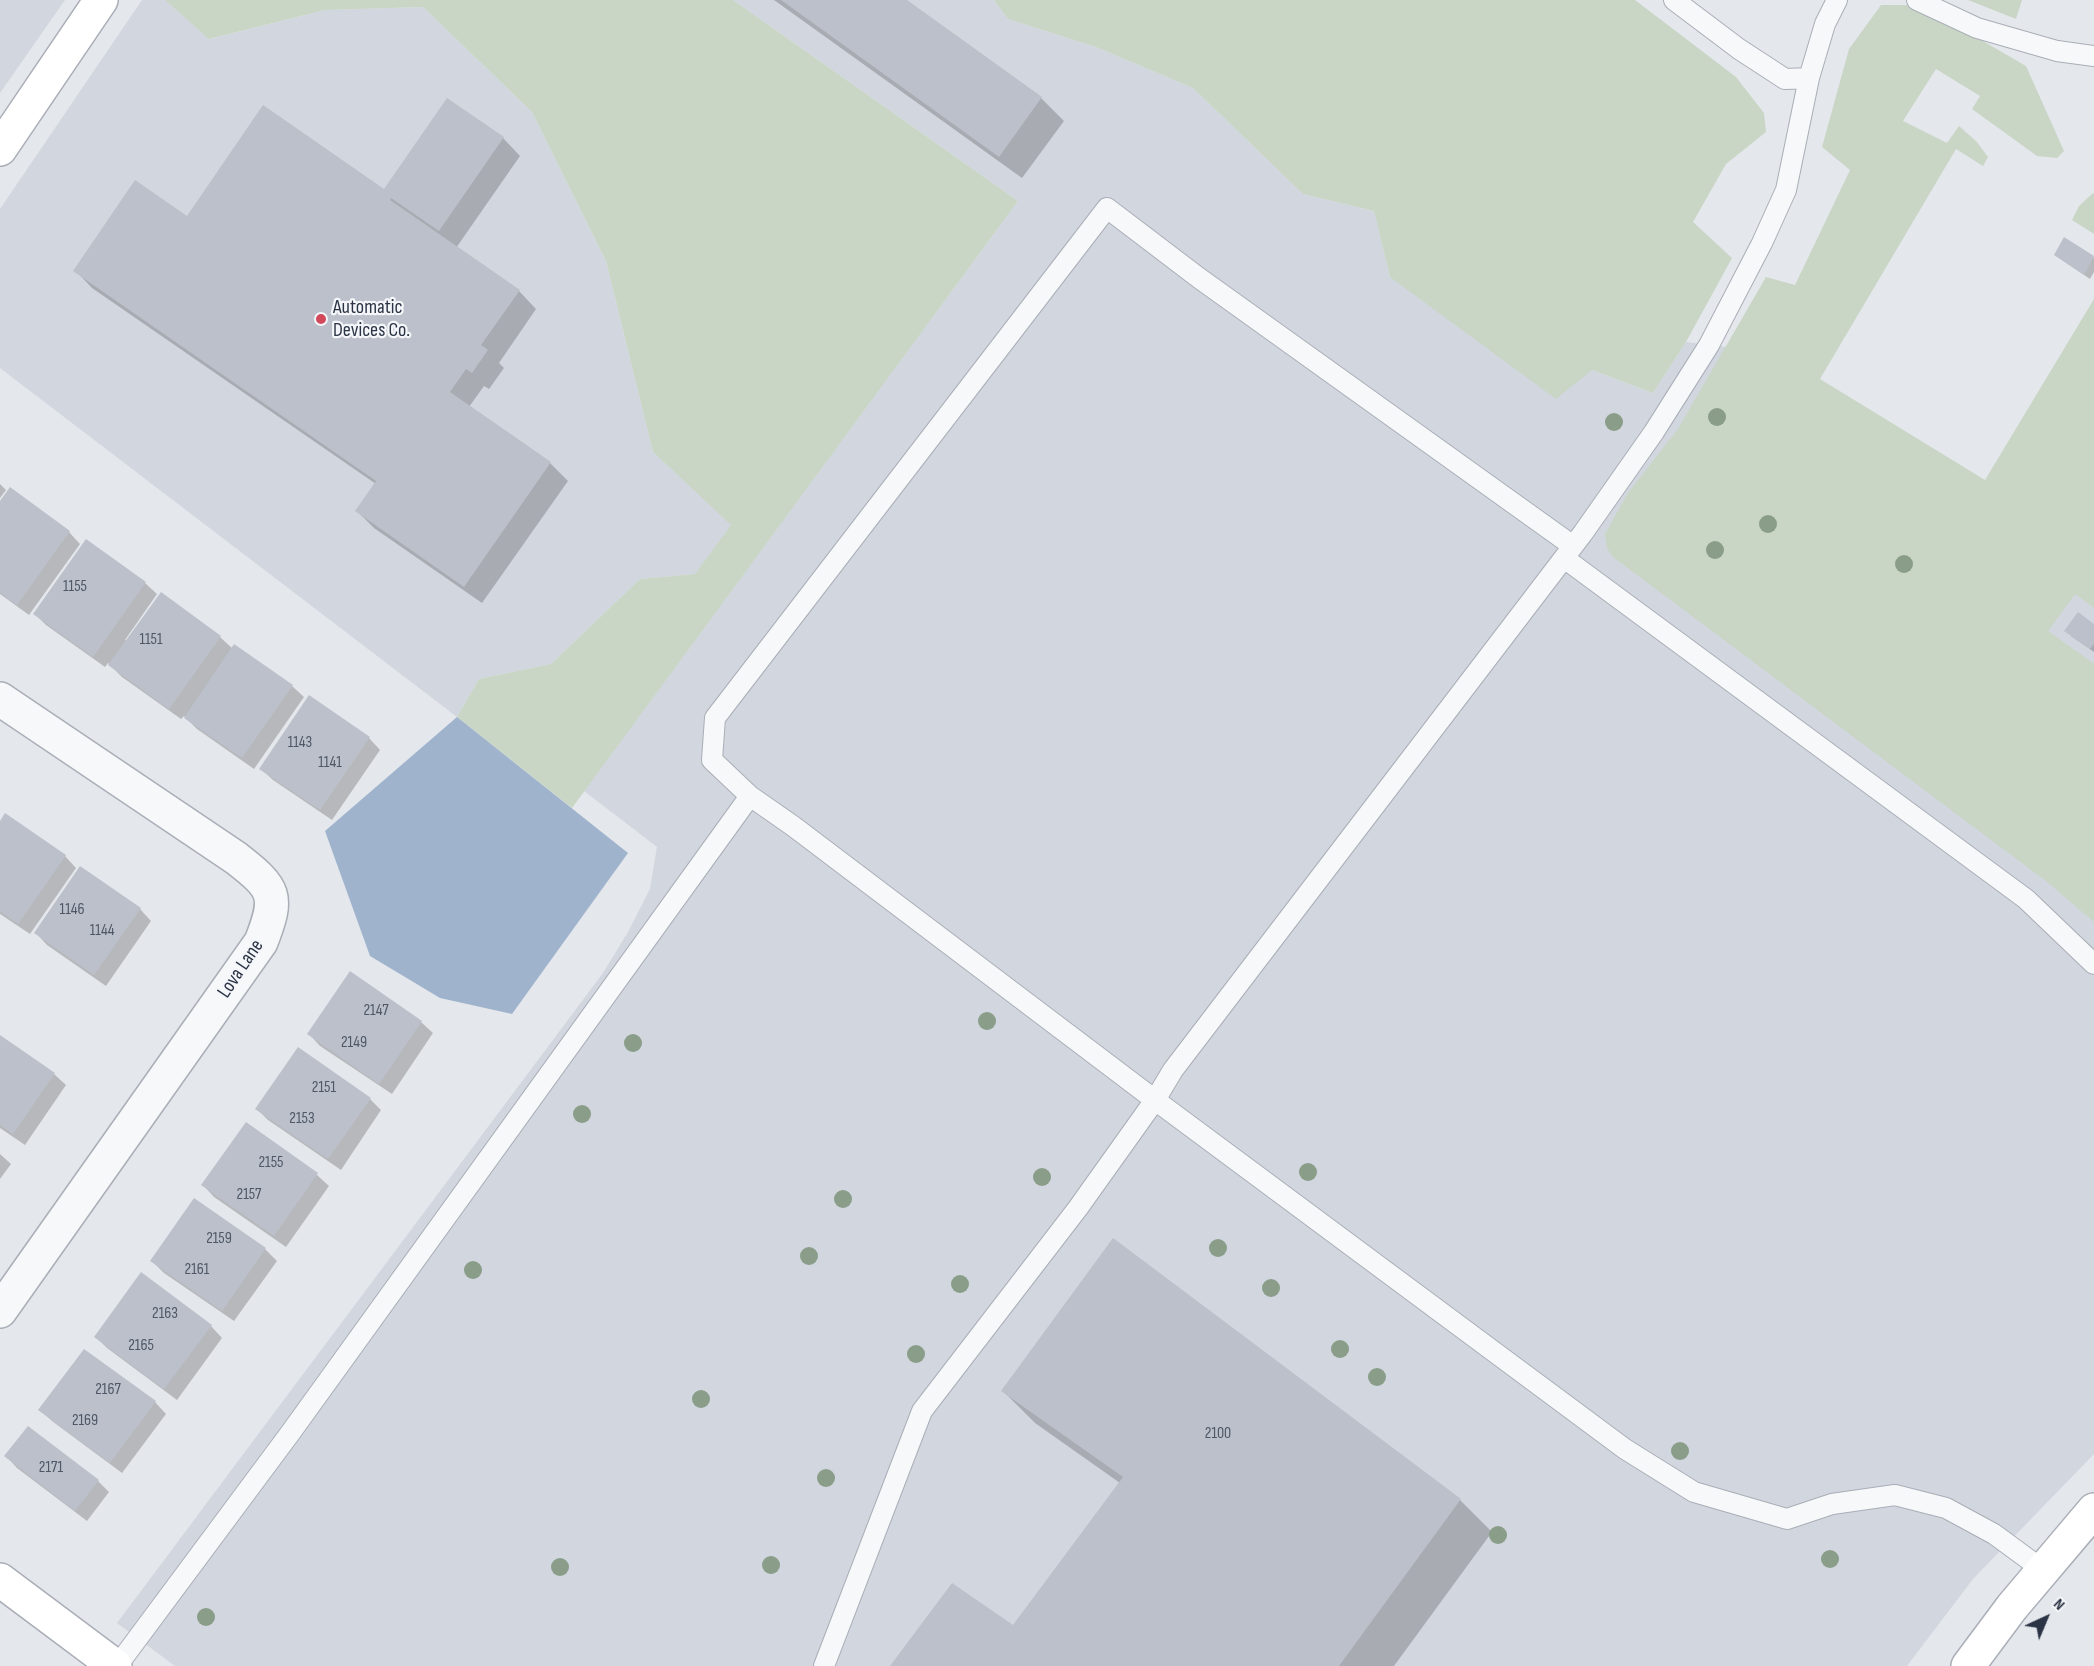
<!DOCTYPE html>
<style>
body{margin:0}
#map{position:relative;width:2094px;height:1666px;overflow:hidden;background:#e4e7ec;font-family:"Sofia Sans Condensed",sans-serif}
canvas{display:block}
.north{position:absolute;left:2016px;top:1588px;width:60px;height:60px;-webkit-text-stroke:4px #f4f6f9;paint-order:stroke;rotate:44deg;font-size:16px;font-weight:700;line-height:24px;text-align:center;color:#2b3445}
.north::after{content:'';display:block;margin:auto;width:21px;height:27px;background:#2b3445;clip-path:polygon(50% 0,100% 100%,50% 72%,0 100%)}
</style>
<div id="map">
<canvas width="2094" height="1666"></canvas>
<div class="north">N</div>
</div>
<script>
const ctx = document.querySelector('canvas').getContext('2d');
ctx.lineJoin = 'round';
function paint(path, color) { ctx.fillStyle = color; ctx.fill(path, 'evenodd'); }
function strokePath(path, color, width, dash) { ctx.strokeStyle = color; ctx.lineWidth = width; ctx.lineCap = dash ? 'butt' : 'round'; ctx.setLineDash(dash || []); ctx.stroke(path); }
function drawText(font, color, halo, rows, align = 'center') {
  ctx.font = font + ' "Sofia Sans Condensed",sans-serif'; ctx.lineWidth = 4.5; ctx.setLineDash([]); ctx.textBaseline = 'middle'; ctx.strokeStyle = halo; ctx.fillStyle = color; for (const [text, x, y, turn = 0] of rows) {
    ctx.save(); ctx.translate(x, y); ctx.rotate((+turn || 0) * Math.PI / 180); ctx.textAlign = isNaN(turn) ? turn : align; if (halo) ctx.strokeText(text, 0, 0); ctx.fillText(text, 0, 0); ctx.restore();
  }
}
paint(new Path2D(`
 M0 0H65L0 93Z
 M142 0H165L210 39 325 10 423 7 532 112 606 261 653 452 732 525 695 574 640 579 551 664 479 679 457 717 0 368V209Z
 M733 0H994L1008 19 1096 47 1193 88 1303 194 1374 211 1390 277 1592 370 1653 393 1686 342 1727 347 1758 439 2094 534V1454L1973 1579 1907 1666H175L117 1623 603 973 628 932 650 889 657 847 584 791 1018 201Z`), '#d2d6de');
paint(new Path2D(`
 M165 0H733L1018 201 572 808 457 717 479 679 551 664 640 579 695 574 731 525 653 452 606 261 532 112 423 7 325 10 209 39Z
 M994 0H1635L1736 77 1764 113 1766 132 1726 164 1693 222 1732 258 1686 342 1653 393 1592 370 1556 399 1390 277 1374 211 1303 194 1193 88 1096 47 1008 19Z
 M1968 0H2022L2016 19Z
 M1881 5H1906L1981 40 2026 66 2064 151 2057 158 2037 156 1972 109 1980 96 1936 69 1903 121 1947 143 1959 126 1976 141 1988 157 1983 166 1956 149 1820 379 1985 480 2094 299V608L2075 594 2048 631 2093 663 2094 662V922L2046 881 1613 557 1607 548 1605 534 1628 493 1678 429 1766 277 1795 285 1850 170 1822 147 1849 49Z
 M2093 193 2094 194V234L2072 220 2079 206Z`), '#c9d6c5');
paint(new Path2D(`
 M457 717 628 853 512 1014 440 998 370 956 325 831Z`), '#9fb4cc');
paint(new Path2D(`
 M774 0H905L1041 98 1064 121 1022 178Z
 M503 138 520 156 456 248 519 291 536 309 499 363 504 368 489 389 484 386 469 407 550 463 568 481 482 603 374 528 357 511 376 484 92 288 75 270 187 218 384 191Z
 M2065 239 2094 258V272L2090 279 2055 255Z
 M0 484 6 490 0 498Z
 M0 504 69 532 80 544 29 615 0 594Z
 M87 541 145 583 157 594 125 640 127 641 161 594 220 637 233 649 235 646 292 686 304 697 254 769 197 729 184 716 181 719 122 677 108 663 105 667 46 625 35 614Z
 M2094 626V652L2071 636Z
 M369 738 380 750 332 820 273 780 261 769Z
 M0 823 65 856 76 868 30 934 0 914Z
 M140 909 151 921 106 986 47 945 36 933Z
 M421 1022 433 1033 392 1094 320 1046 309 1034Z
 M0 1037 54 1074 66 1085 25 1145 0 1128Z
 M370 1099 381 1110 341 1170 268 1120 257 1109Z
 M246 1124 317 1175 329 1186 286 1247 214 1197 203 1185Z
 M0 1154 11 1164 0 1179Z
 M265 1249 277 1261 234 1321 164 1273 152 1261Z
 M211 1326 222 1338 177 1400 107 1348 96 1337Z
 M1003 1391 1460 1500 1492 1532 1394 1666H892L1013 1627 1120 1483 1035 1423Z
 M155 1402 166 1414 122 1473 52 1421 40 1410Z
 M6 1456 98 1481 109 1492 87 1521 17 1468Z`), '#0003');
paint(new Path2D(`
 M781 0H907L1042 97 999 157Z
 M447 98 504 137 439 231 391 198 390 200 520 290 481 345 488 350 472 373 466 369 450 392 551 462 464 587 355 511 376 481 73 271 135 180 187 216 263 105 384 189Z
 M2064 237 2094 256 2084 275 2054 255Z
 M10 487 70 531 17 605 0 593V501Z
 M86 539 146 582 93 657 33 614Z
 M161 592 221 636 169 709 108 665Z
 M2078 612 2094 624V644L2090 649 2064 631Z
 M234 644 293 685 242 758 184 718Z
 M309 695 370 737 320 810 259 769Z
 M5 813 66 855 18 924 0 911V821Z
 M80 866 141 908 94 975 34 933Z
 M350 971 422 1021 379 1084 307 1034Z
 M0 1035 55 1073 13 1134 0 1125Z
 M298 1047 371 1098 328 1159 255 1109Z
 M246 1122 318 1173 274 1236 201 1185Z
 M194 1198 266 1248 222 1311 150 1261Z
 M1113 1238 1461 1499 1339 1666H890L952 1583 1013 1625 1123 1477 1001 1391Z
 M141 1272 212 1325 164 1389 94 1337Z
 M84 1349 156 1401 110 1463 38 1410Z
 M28 1426 99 1480 75 1511 4 1456Z`), '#bbc0ca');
const lane = new Path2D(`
 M1674 0 1739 49 1785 79 1809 78
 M1917 0 1977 28 2057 51 2094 56
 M1564 558 2026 899 2094 964
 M750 796 712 760 715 718 1107 208 1199 278 1573 546
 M117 1666 291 1432 750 796 793 826 1155 1100 1625 1449 1694 1492 1787 1519 1832 1504 1895 1495 1946 1508 1994 1534 2043 1570
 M824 1666 922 1411 1078 1208 1155 1100 1173 1070 1583 533 1654 432 1709 345 1762 243 1786 190 1809 78 1825 24 1837 0`);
const street = new Path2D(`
 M0 699 236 858C276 889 279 896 261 942L0 1311`);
const secondary = new Path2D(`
 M0 149 101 0
 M0 1580 115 1666
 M1968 1666 2012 1607 2094 1510`);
strokePath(lane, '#a9aeb7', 22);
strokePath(street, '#a9aeb7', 36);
strokePath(secondary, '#a9aeb7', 36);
strokePath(lane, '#f7f8fa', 20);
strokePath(street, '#f7f8fa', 33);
strokePath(secondary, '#fff', 33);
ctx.fillStyle = '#899d89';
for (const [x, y] of [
 [1717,417],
 [1614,422],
 [1768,524],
 [1715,550],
 [1904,564],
 [987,1021],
 [633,1043],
 [582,1114],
 [1308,1172],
 [1042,1177],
 [843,1199],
 [1218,1248],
 [809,1256],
 [473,1270],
 [960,1284],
 [1271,1288],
 [1340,1349],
 [916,1354],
 [1377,1377],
 [701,1399],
 [1680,1451],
 [826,1478],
 [1498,1535],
 [1830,1559],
 [771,1565],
 [560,1567],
 [206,1617]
]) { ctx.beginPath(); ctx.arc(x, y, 9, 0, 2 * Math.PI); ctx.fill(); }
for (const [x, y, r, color] of [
 [321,319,6,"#d1495b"]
]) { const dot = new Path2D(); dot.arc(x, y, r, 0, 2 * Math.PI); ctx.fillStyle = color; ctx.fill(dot); strokePath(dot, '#f4f6f9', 2); }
drawText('16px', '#4f5766', null, [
 ["1155",75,587],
 ["1151",151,640],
 ["1143",300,743],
 ["1141",330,763],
 ["1146",72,910],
 ["1144",102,931],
 ["2147",376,1011],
 ["2149",354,1043],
 ["2151",324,1088],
 ["2153",302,1119],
 ["2155",271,1163],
 ["2157",249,1195],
 ["2159",219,1239],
 ["2161",197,1270],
 ["2163",165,1314],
 ["2165",141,1346],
 ["2167",108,1390],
 ["2169",85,1421],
 ["2100",1218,1434],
 ["2171",51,1468]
]);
drawText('20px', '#2b3445', '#f4f6f9', [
 ["Automatic",333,308],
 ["Devices Co.",333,331]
], 'left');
drawText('20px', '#2b3445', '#f4f6f9', [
 ["Lova Lane",241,969,-56]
]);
</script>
